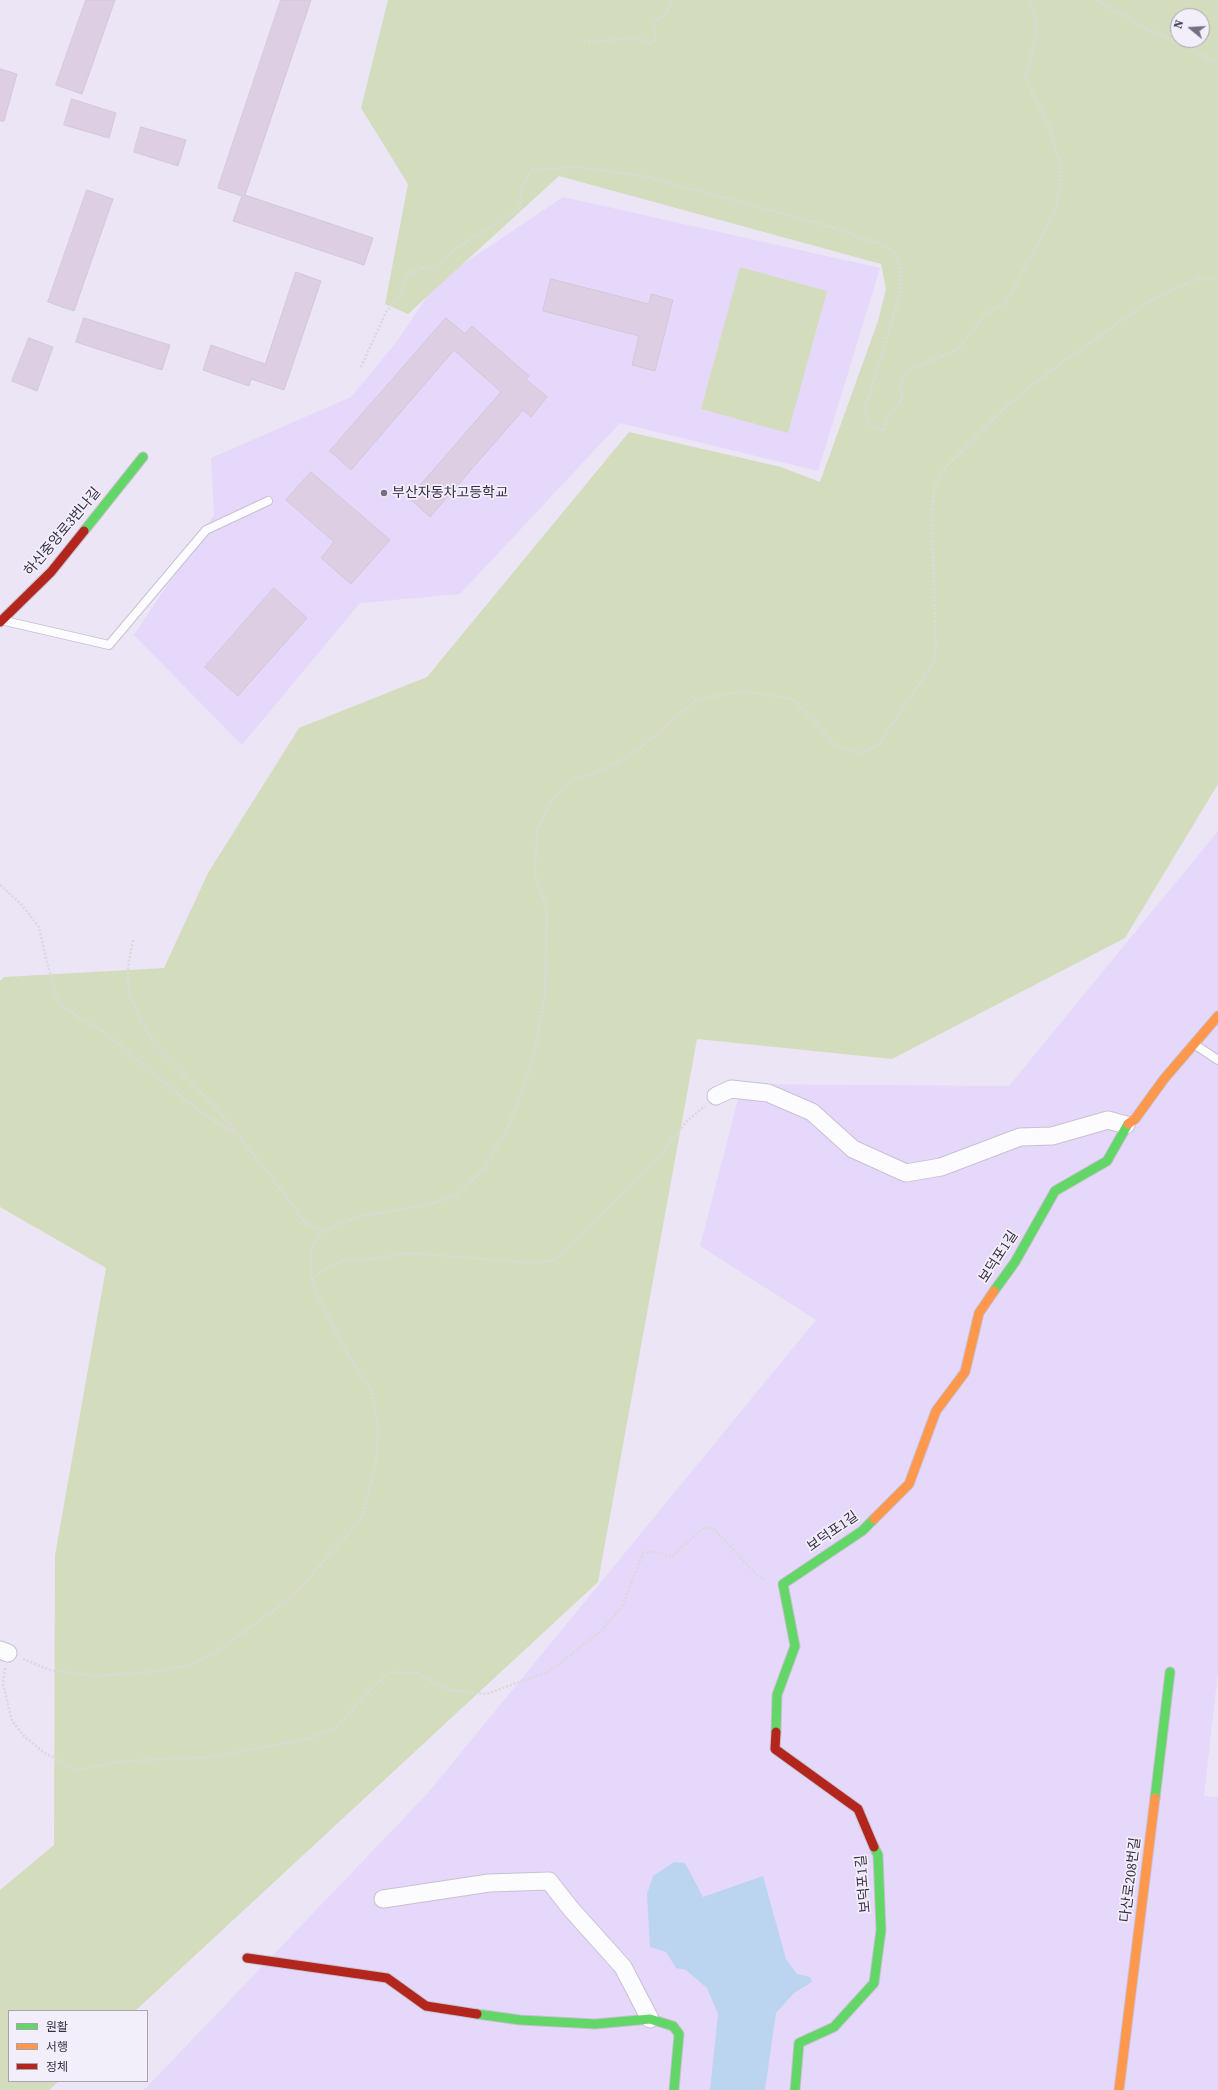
<!DOCTYPE html>
<meta charset="utf-8">
<style>
body{margin:0}
#map{position:relative;width:1218px;height:2090px;overflow:hidden;background:#ebe5f6;font-family:"Source Serif 4","Noto Sans KR",serif}
canvas{display:block}
.legend{position:absolute;left:8px;top:2010px;width:140px;height:72px;box-sizing:border-box;background:#f3effa;border:1px solid #a8a2b1;margin:0;padding:5px 7px;list-style:none;font-size:12px;color:#372f44}
.legend li{display:flex;align-items:center;gap:8px;height:20px}
.legend b{width:20px;border:1px solid #a8a2b1}
.north{position:absolute;left:1170px;top:8px;width:40px;height:40px;box-sizing:border-box;background:#f3effa;border:1px solid #a8a2b1;border-radius:50%;rotate:288deg;font-size:11px;font-weight:700;line-height:16px;text-align:center;color:#372f44}
.north::after{content:'';display:block;margin:auto;width:14px;height:18px;background:#766f82;clip-path:polygon(50% 0,100% 100%,50% 72%,0 100%)}
</style>
<div id="map">
<canvas width="1218" height="2090"></canvas>
<ul class="legend">
<li><b style="height:5px;background:#63d668"></b>원활</li>
<li><b style="height:5px;background:#ff974d"></b>서행</li>
<li><b style="height:5px;background:#b3261e"></b>정체</li>
</ul>
<div class="north">N</div>
</div>
<script>
const ctx = document.querySelector('canvas').getContext('2d');
ctx.lineJoin = 'round';
function paint(path, color) { ctx.fillStyle = color; ctx.fill(path, 'evenodd'); }
function strokePath(path, color, width, dash) { ctx.strokeStyle = color; ctx.lineWidth = width; ctx.lineCap = dash ? 'butt' : 'round'; ctx.setLineDash(dash || []); ctx.stroke(path); }
function drawText(font, color, halo, rows, align = 'center') {
  ctx.font = font + ' "Source Serif 4","Noto Sans KR",serif'; ctx.lineWidth = 3.5; ctx.setLineDash([]); ctx.textBaseline = 'middle'; ctx.strokeStyle = halo; ctx.fillStyle = color; for (const [text, x, y, turn = 0] of rows) {
    ctx.save(); ctx.translate(x, y); ctx.rotate((+turn || 0) * Math.PI / 180); ctx.textAlign = isNaN(turn) ? turn : align; if (halo) ctx.strokeText(text, 0, 0); ctx.fillText(text, 0, 0); ctx.restore();
  }
}
paint(new Path2D(`
 M563 197 880 268 818 471 620 423 460 594 360 603 242 745 134 635 214 515 211 458 351 397 395 344 438 281Z
 M1218 831V1672L1204 1796 1218 1797V2090H144L427 1794 816 1320 700 1246 742 1084 1009 1086Z`), '#e6d8fa');
paint(new Path2D(`
 M388 0H1218V784L1125 938 892 1059 697 1039 598 1582 135 2011H9V2081H59L49 2090H0V1890L54 1845 55 1555 106 1268 0 1207V981L4 977 164 968 208 873 299 728 427 677 629 432 781 467 820 482 878 321 886 289 881 264 559 176 408 314 385 304 408 184 361 108ZM1178 16H1202V40H1178Z
 M740 267 827 291 788 433 701 409Z`), '#d3ddbd');
paint(new Path2D(`
 M674 1862 685 1863 703 1897 763 1876 786 1959 797 1974 810 1977 812 1982 794 1993 776 2013 765 2090H710L718 2014 707 1988 686 1970 676 1968 666 1952 650 1947 647 1894 653 1876Z`), '#bbd5f0');
const building = new Path2D(`
 M86 0H115L82 94 56 85Z
 M281 0H311L245 195 373 238 364 265 233 221 242 196 218 188Z
 M0 69 17 74 4 121H0Z
 M72 99 116 113 109 138 64 125Z
 M141 127 186 140 178 166 134 152Z
 M87 190 113 199 74 311 48 302Z
 M296 272 321 281 284 390 251 379 249 386 203 370 211 345 265 364Z
 M551 279 649 304 651 294 673 300 655 371 632 365 639 336 543 311Z
 M84 318 170 345 162 370 76 342Z
 M446 318 465 334 472 326 529 376 526 379 547 397 531 417 523 410 430 517 409 498 501 392 454 350 351 470 330 451Z
 M29 338 53 347 37 391 12 381Z
 M311 472 390 540 351 584 321 558 334 542 286 500Z
 M274 588 307 618 238 696 205 667Z`);
paint(building, '#ddcee3');
strokePath(building, '#d3c8d8', 1);
const lane = new Path2D(`
 M5 621 109 645 206 530 268 501
 M1194 1044 1218 1060`);
const street = new Path2D(`
 M716 1096 731 1089 768 1093 812 1112 853 1149 906 1173 941 1167 1020 1137 1052 1136 1108 1120 1126 1125
 M0 1650 8 1653
 M383 1899 489 1883 549 1881 571 1909 623 1967 650 2019`);
const fast = new Path2D(`
 M84 531 143 457
 M994 1291 1015 1262 1055 1191 1107 1161 1128 1124
 M776 1732 777 1695 795 1646 783 1584 862 1531 874 1519
 M1155 1798 1170 1672
 M477 2014 520 2020 595 2024 650 2019 673 2026 679 2034 674 2090
 M795 2090 799 2043 834 2027 874 1983 881 1930 878 1855 874 1847`);
const slow = new Path2D(`
 M1128 1124 1135 1119 1164 1079 1218 1016
 M874 1519 909 1484 936 1411 965 1372 979 1313 994 1291
 M1119 2090 1155 1798`);
const jam = new Path2D(`
 M0 622 51 572 84 531
 M776 1732 775 1749 858 1809 874 1847
 M247 1958 387 1978 426 2006 477 2014`);
strokePath(lane, '#c8c1d2', 10);
strokePath(street, '#c8c1d2', 19);
strokePath(fast, '#c8c1d2', 11);
strokePath(slow, '#c8c1d2', 11);
strokePath(jam, '#c8c1d2', 11);
strokePath(new Path2D(`
 M1096 0 1149 30 1183 44 1218 64
 M584 42 638 38 649 44 656 39 653 22 666 14 672 0
 M361 367 386 312 399 298 407 275 422 268 435 269 455 249 520 209 521 191 531 170 577 167 643 176 814 222 878 243 897 254 901 269 900 294 865 410 868 423 883 431 888 417 902 400 900 385 907 371 958 349 985 315 1006 302 1055 212 1061 185 1059 160 1050 128 1025 78C1032 56 1043 20 1029 0
 M0 885 22 905 39 927 46 959 58 1002 79 1018 103 1031 201 1113 235 1132
 M133 940C129 963 124 977 132 1000 148 1047 189 1077 220 1113 250 1149 278 1186 306 1223L322 1231
 M312 1279 326 1268 345 1260H365L409 1253 537 1263 554 1260 617 1200 660 1155 687 1121 705 1106
 M23 1659 50 1670 94 1676 160 1671 193 1664 223 1647 292 1597 362 1518 376 1462 378 1428 372 1392 347 1353 317 1295 312 1280 311 1250 322 1231 361 1216 431 1204 455 1196 484 1169 508 1127 532 1065 545 995 547 909 535 874 537 831 551 800 573 778 594 774 635 752 696 700 743 691 792 699 820 727 830 740 842 748 861 753 879 744 934 662 936 647 932 523 934 487 942 471 1005 407 1061 363 1156 297 1200 278H1218
 M5 1668 3 1684 12 1721 24 1736 43 1752 77 1770 123 1761 210 1757 309 1739 335 1728 371 1689 390 1672 416 1673 448 1690 486 1694 550 1671 602 1630 622 1607 643 1553 653 1551 671 1557 704 1527 714 1529 758 1576 765 1580`), '#dbd8de', 2.5, [2, 2]);
strokePath(lane, '#fcfbfe', 8);
strokePath(street, '#fcfbfe', 17);
strokePath(fast, '#63d668', 9);
strokePath(slow, '#ff974d', 9);
strokePath(jam, '#b3261e', 9);
for (const [x, y, r, color] of [
 [384,493,4,"#766f82"]
]) { const dot = new Path2D(); dot.arc(x, y, r, 0, 2 * Math.PI); ctx.fillStyle = color; ctx.fill(dot); strokePath(dot, '#f3effa', 1.5); }
drawText('14px', '#372f44', '#f3effa', [
 ["부산자동차고등학교",392,493]
], 'left');
drawText('14px', '#372f44', '#f3effa', [
 ["하신중앙로3번나길",63,532,-50],
 ["보덕포1길",999,1257,-57],
 ["보덕포1길",833,1532,-35],
 ["다산로208번길",1131,1880,-83],
 ["보덕포1길",864,1884,-95]
]);
</script>
